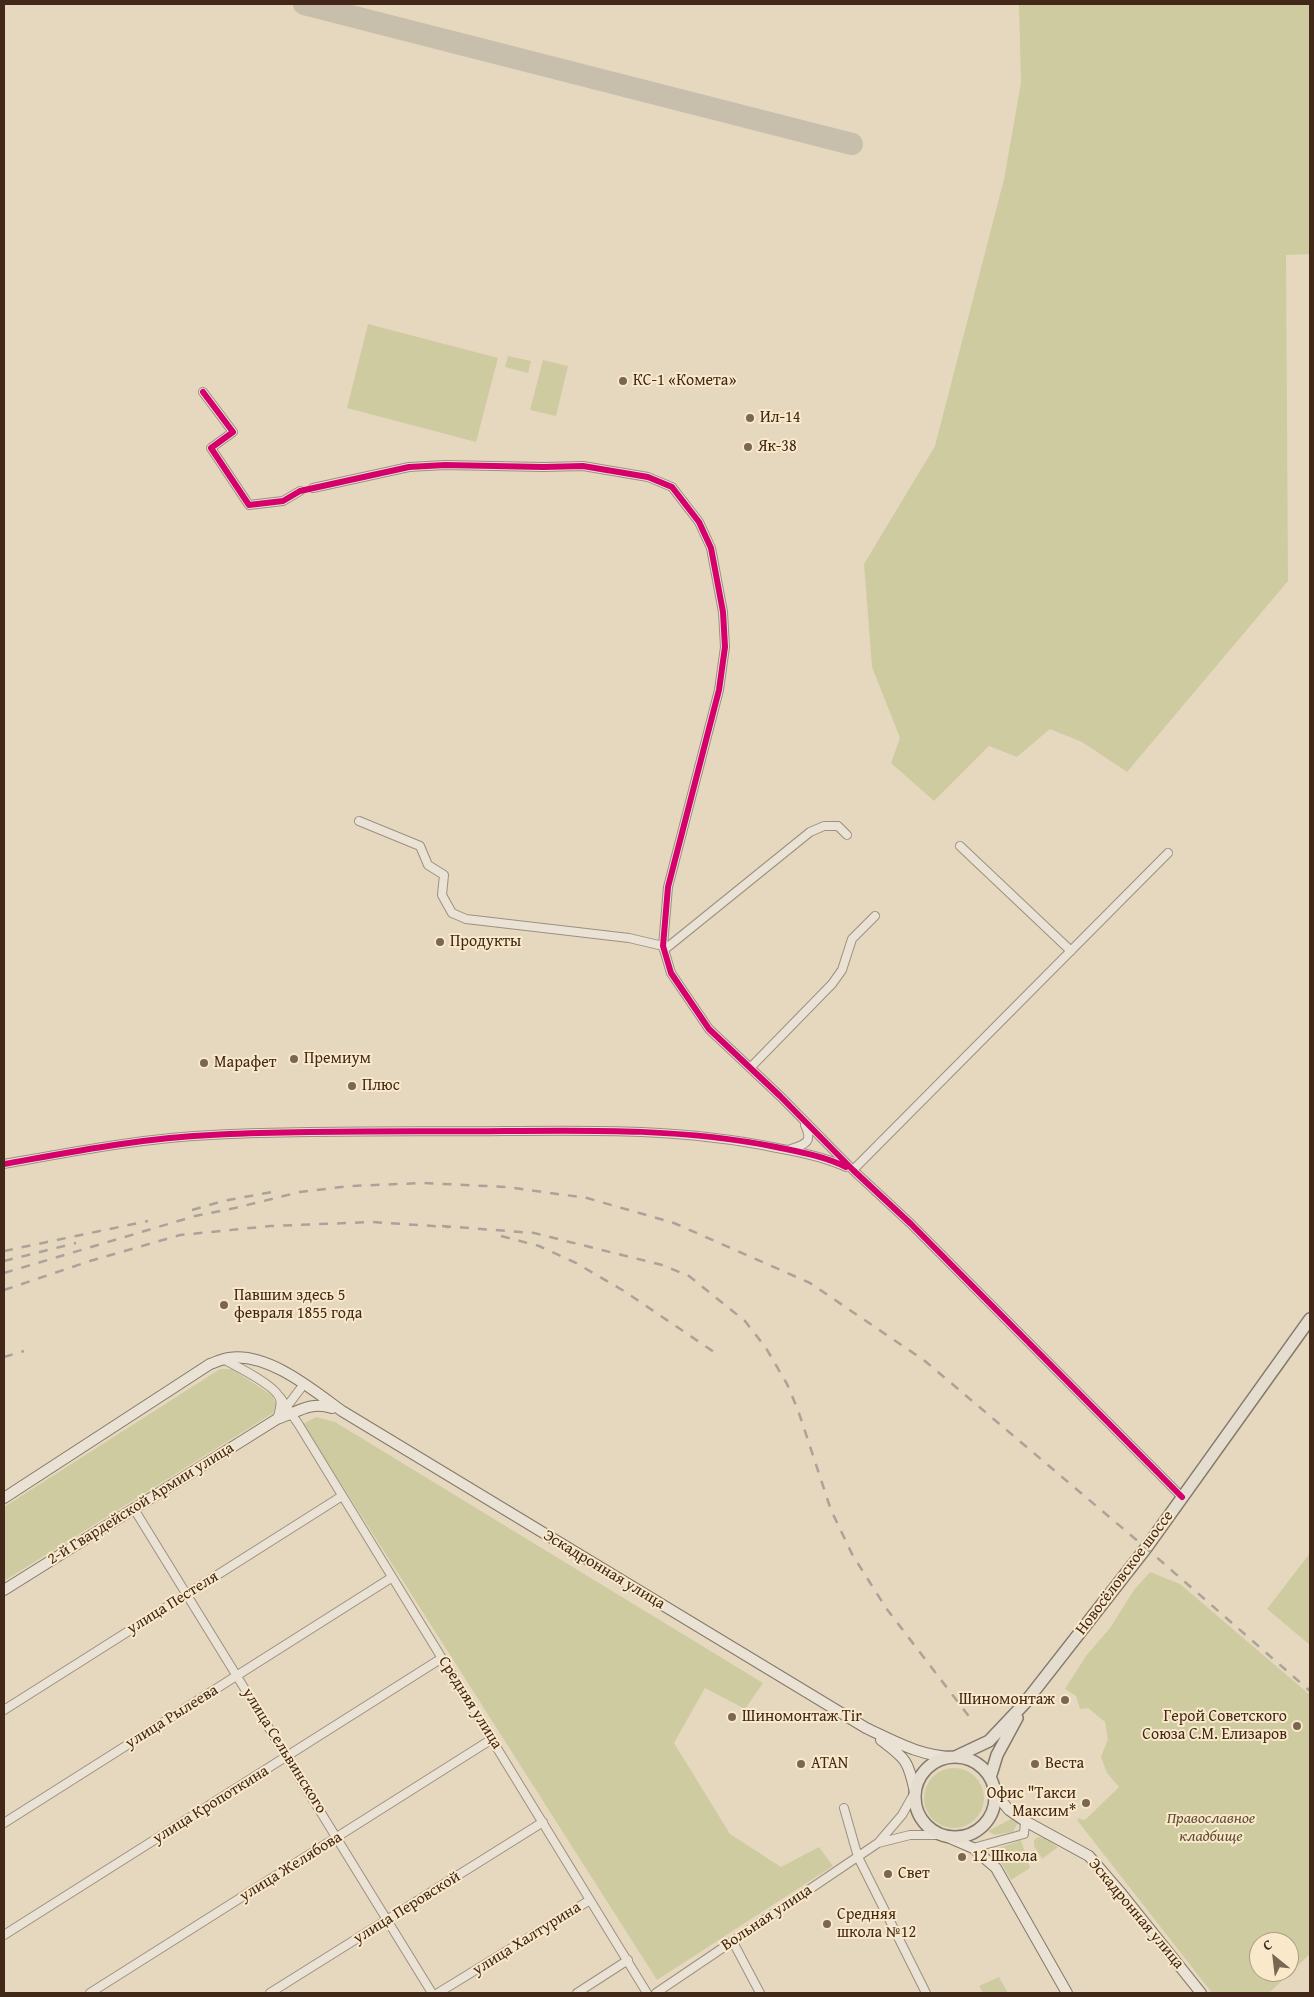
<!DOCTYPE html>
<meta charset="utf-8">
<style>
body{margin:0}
#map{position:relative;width:1314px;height:1997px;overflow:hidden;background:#e6d8be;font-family:"Gentium Book Plus",serif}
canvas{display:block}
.frame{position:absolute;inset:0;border:5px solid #422818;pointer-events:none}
.north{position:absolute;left:1249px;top:1932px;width:50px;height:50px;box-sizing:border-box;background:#f9e9ca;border:1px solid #b09c83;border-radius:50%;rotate:331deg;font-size:14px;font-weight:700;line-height:20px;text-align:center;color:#422818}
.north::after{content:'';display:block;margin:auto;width:18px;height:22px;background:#7b6652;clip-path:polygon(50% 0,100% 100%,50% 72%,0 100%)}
</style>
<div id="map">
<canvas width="1314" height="1997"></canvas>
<div class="frame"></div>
<div class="north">С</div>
</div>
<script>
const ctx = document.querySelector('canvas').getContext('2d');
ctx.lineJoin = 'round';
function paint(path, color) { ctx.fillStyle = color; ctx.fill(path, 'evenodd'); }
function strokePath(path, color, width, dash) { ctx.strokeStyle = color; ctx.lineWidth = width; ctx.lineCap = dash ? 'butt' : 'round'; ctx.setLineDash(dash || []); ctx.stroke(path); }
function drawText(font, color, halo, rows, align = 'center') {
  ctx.font = font + ' "Gentium Book Plus",serif'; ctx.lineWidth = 4; ctx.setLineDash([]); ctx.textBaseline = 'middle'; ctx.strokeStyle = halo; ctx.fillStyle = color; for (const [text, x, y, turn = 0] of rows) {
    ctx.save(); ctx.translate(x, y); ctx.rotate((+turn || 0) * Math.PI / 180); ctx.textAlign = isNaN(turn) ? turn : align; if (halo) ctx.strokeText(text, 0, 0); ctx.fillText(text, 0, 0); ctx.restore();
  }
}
paint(new Path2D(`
 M1019 4H1310V254L1286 255 1288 581 1127 772 1082 742 1050 729 1017 757 989 746 934 801 891 763 900 738 872 667 864 564 935 446 1004 179 1021 83Z
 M368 324 498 358 476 442 347 408Z
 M508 356 531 361 528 373 505 367Z
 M543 360 568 366 556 416 530 410Z
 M220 1369H232L273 1396 276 1406 273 1413 4 1581V1507Z
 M316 1417 335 1422 763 1683 745 1709 705 1688 674 1743 730 1834 781 1867 819 1847 833 1866 657 1980 303 1424Z
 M1310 1553V1645L1267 1609Z
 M1150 1572 1180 1584 1310 1695V1954L1269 1993H1212L1077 1820 1079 1818 1083 1820 1086 1819 1119 1787 1107 1773 1101 1757 1108 1739 1105 1722 1088 1708 1080 1709 1076 1696 1065 1689 1086 1656 1110 1628 1134 1590ZM1259 1942H1289V1972H1259Z
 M924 1798a30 30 0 1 1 60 0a30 30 0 1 1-60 0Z
 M1011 1819 1018 1822 1013 1832 994 1835 988 1831Z
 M1038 1837 1045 1838 1058 1847 1042 1859 1034 1846V1840Z
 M1021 1840 1030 1868 1011 1880 998 1857 992 1851Z
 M999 1977 1008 1993H983L979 1986Z`), '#cfcba1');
strokePath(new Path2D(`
 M304 4 852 144`), '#c8beac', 22);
const street = new Path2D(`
 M203 392 233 432 211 448 249 505 283 501 300 491
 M313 488 409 467 445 465 543 467 583 466 648 477 672 487 699 522 711 548 723 612 725 647 719 690 668 887 663 946 671 973 709 1029 780 1096 853 1170 911 1224 1182 1497
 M359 821 420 846 428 865 444 875 442 895 452 913 466 919 629 938 663 946
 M960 846 1071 951
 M664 950 810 832 824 826H838L847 835
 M750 1068 832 984 842 970 852 939 875 916
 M791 1149C806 1144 813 1142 805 1125
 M4 1164C71 1152 143 1138 211 1135 309 1130 407 1132 505 1131 596 1130 687 1129 777 1148 800 1152 825 1157 846 1167
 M853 1170 1168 853
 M223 1359C236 1366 277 1386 280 1399 282 1406 279 1412 277 1419
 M280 1397 299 1425 647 1993
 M285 1409 304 1384
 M134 1509 432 1993
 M4 1710 342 1496
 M844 1808 858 1857 926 1993
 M4 1823 391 1578
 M878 1843 902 1815 915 1792
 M973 1848 1024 1834 1025 1821
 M4 1935 442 1658
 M733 1942 760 1993
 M90 1993 492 1739
 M270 1993 543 1822
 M438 1993 590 1900
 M577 1993 628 1960
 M656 1993 878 1843 910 1835H943`);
const secondary = new Path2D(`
 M4 1498 210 1364C216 1362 222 1359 229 1358 268 1352 313 1390 342 1411L866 1728C896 1742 922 1757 955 1757
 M4 1590 277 1419C298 1412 310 1401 332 1408
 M881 1740C906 1759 908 1760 915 1792
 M995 1793 1009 1810 1025 1821 1089 1856 1121 1893 1201 1993
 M943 1835 973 1848 996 1868 1067 1993`);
const primary = new Path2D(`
 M955 1757 989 1741 1024 1704 1146 1548 1310 1319
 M915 1797a40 40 0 1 1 80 0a40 40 0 1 1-80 0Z
 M990 1778 997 1755 1017 1718`);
strokePath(street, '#9c9080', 10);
strokePath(secondary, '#84796a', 12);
strokePath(primary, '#84796a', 14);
strokePath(street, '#e9e2d5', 8);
strokePath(secondary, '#e9e2d5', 10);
strokePath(primary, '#e5ddcf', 11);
strokePath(new Path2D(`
 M192 1210 223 1201 272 1192
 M442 1226 534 1233 662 1265 689 1276 745 1321 766 1348 787 1384 798 1410 831 1510 852 1554 886 1608 974 1723
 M501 1236 539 1246 576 1263 624 1291 717 1354
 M4 1251 148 1221
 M4 1261 76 1243
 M4 1273 195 1216 235 1208 300 1192 350 1186 423 1183 507 1187 587 1198 674 1223 810 1283 925 1361 1146 1548 1310 1691
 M4 1290 90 1261 180 1235 271 1226 372 1222 449 1227
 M4 1357 24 1351`), '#aba399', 2.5, [9, 9]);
strokePath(new Path2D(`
 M203 392 233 432 211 448 249 505 283 501 300 491 409 467 445 465 543 467 583 466 648 477 672 487 699 522 711 548 723 612 725 647 719 690 668 887 663 946 671 973 709 1029 780 1096 853 1170 911 1224 1182 1497
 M4 1164C71 1152 142 1138 211 1135 308 1130 407 1132 505 1131 596 1130 687 1129 776 1147 800 1152 824 1156 846 1167`), '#d6006c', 6);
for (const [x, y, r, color] of [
 [623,381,5,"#7b6652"],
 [750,418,5,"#7b6652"],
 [748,447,5,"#7b6652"],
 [440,942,5,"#7b6652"],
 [294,1059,5,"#7b6652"],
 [204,1063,5,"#7b6652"],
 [352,1086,5,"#7b6652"],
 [224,1305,5,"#7b6652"],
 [1065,1700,5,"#7b6652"],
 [732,1717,5,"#7b6652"],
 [1297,1726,5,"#7b6652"],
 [801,1764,5,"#7b6652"],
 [1035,1764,5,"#7b6652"],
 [1086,1803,5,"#7b6652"],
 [962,1857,5,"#7b6652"],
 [888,1874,5,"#7b6652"],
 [827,1924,5,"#7b6652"]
]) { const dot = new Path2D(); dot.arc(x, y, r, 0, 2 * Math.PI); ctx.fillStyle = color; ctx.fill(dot); strokePath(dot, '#f9e9ca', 2); }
drawText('16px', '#422818', '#f9e9ca', [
 ["КС-1 «Комета»",633,381],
 ["Ил-14",760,418],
 ["Як-38",758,447],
 ["Продукты",450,942],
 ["Премиум",304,1059],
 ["Марафет",214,1063],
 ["Плюс",362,1086],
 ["Павшим здесь 5",234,1296],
 ["февраля 1855 года",234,1314],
 ["Шиномонтаж",1055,1700,"right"],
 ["Шиномонтаж Tir",742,1717],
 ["Герой Советского",1287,1717,"right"],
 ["Союза С.М. Елизаров",1287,1735,"right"],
 ["ATAN",811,1764],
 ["Веста",1045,1764],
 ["Офис \"Такси",1076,1794,"right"],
 ["Максим*",1076,1812,"right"],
 ["12 Школа",972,1857],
 ["Свет",898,1874],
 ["Средняя",837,1915],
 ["школа №12",837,1933]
], 'left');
drawText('16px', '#422818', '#f9e9ca', [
 ["2-й Гвардейской Армии улица",141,1504,-32],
 ["Эскадронная улица",604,1570,31],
 ["Новосёловское шоссе",1125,1573,-53],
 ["улица Пестеля",173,1603,-32],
 ["Средняя улица",470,1703,58],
 ["улица Рылеева",172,1717,-32],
 ["улица Сельвинского",284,1751,58],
 ["улица Кропоткина",211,1805,-32],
 ["улица Желябова",291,1867,-32],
 ["улица Перовской",407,1908,-32],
 ["Эскадронная улица",1136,1914,50],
 ["Вольная улица",767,1918,-34],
 ["улица Халтурина",527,1939,-32]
]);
drawText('italic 16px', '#614e34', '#f9e9ca', [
 ["Православное",1211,1819],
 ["кладбище",1211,1837]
]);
</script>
